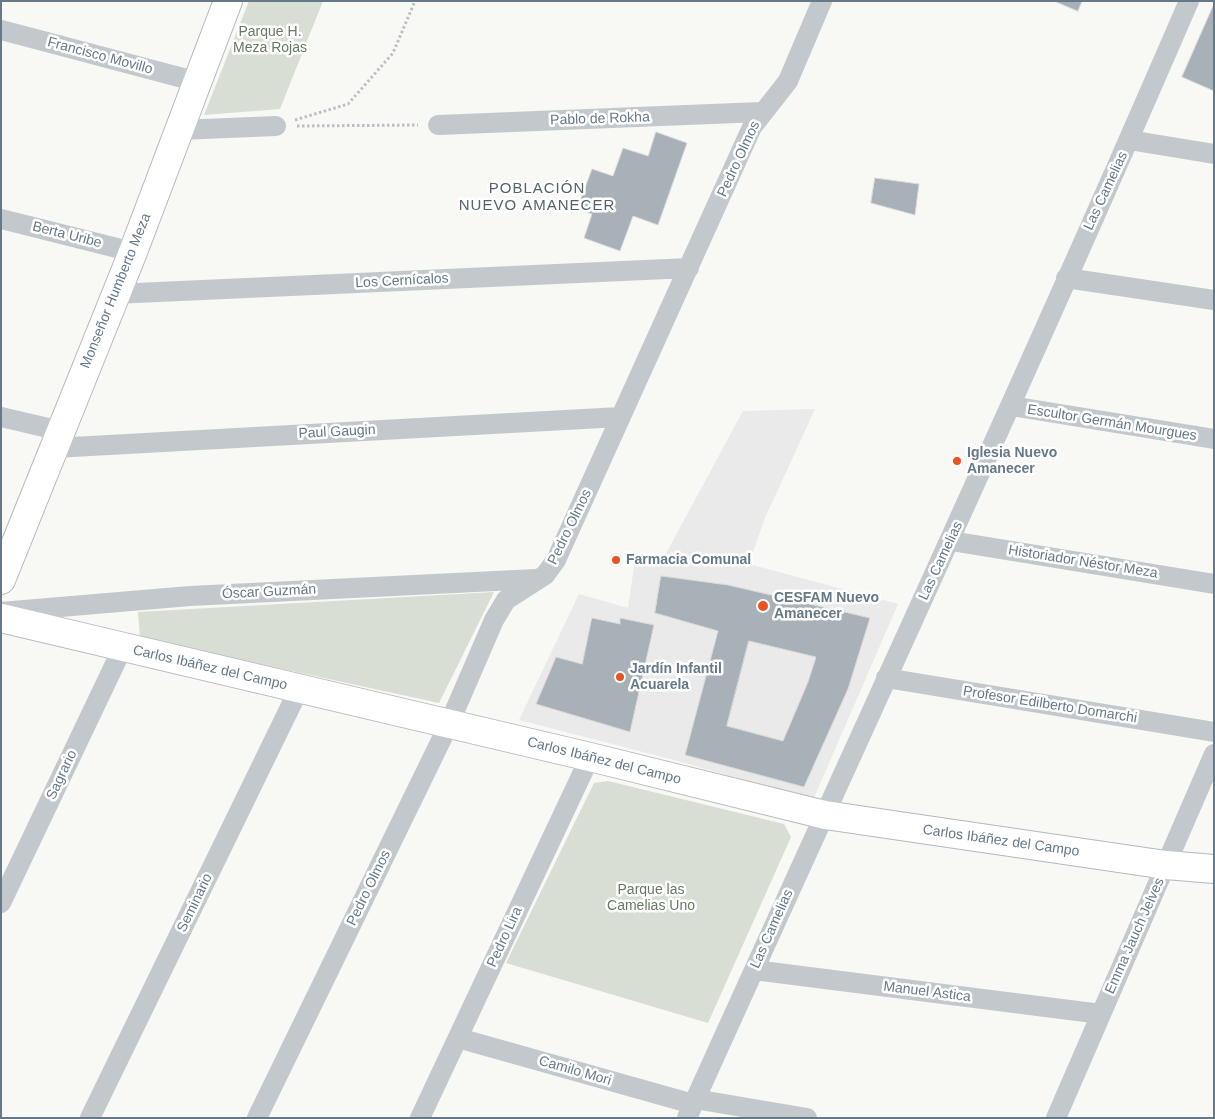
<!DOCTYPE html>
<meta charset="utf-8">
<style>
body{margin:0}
#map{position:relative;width:1215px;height:1119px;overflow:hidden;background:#f8f8f5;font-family:Arial,sans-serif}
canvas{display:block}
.frame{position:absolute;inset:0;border:2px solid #667988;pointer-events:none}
</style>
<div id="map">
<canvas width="1215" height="1119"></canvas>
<div class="frame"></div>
</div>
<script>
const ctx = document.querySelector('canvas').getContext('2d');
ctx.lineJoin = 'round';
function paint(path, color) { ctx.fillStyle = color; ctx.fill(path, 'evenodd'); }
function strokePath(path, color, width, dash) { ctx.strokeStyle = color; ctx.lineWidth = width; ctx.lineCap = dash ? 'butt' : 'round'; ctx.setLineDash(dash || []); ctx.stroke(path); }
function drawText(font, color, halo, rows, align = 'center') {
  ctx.font = font + ' Arial,sans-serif'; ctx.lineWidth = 5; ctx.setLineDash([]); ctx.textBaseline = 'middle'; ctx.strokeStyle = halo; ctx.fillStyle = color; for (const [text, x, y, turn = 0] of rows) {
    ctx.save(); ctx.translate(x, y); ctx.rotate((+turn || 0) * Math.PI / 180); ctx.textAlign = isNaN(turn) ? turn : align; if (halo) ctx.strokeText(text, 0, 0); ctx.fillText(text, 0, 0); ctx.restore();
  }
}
paint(new Path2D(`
 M815 409 764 520 749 564 898 604 813 800 678 761 519 720 579 594 628 608 636 553 663 559 743 411Z`), '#e9eae9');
paint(new Path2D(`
 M249 1H323L280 109 204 115Z
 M494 592 439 703 140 638 138 612Z
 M608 781 784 824 791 837 708 1023 506 963 594 783Z`), '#d8ded4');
const building = new Path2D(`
 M1054 1H1082L1078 11Z
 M1214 4V91L1182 77Z
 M656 132 687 143 658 225 633 216 620 251 584 238 592 214 577 209 592 169 613 176 623 148 648 156Z
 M875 178 919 184 915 215 871 203Z
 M661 576 728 585 870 618 848 689 804 787 685 755 718 631 655 613ZM749 641 816 657 808 682 783 741 727 726Z
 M592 618 620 624V618L654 625 630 732 536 704 556 657 582 664Z`);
paint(building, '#a8b1b8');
strokePath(building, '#dadad8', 1);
const secondary = new Path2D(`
 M1 580 133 252 228 1
 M1 618 590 757 825 815 1166 865 1214 869`);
strokePath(secondary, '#b3babf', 30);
strokePath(new Path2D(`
 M295 120 348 104 393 53 415 1
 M297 126 418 125`), '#bdc0c3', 3, [2.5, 2.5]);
strokePath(new Path2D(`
 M1 30 198 82
 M438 125 761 112
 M180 130 276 126
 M1129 140 1214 154
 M1 219 133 252
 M1066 278 1214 300
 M114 294 689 268
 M1011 406 1214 439
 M1 417 61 431
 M54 448 620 417
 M951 541 1214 584
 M1 612 190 596 536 579
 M886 678 1214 732
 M1 903 123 647
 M754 970 1101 1014
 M458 1038 693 1104
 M695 1099 807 1118
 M90 1118 299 689
 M257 1118 449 724 494 620 506 600 545 575 556 560 752 127 788 81 822 1
 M420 1118 590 757
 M687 1118C855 746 1027 376 1189 1
 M1056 1118 1214 754`), '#c3c8cc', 20);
strokePath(secondary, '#fff', 28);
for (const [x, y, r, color] of [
 [957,461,5,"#eb5222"],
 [616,560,5,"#eb5222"],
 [763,606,6,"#eb5222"],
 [620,677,5,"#eb5222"]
]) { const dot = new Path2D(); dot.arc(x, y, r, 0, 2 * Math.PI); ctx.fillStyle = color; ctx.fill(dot); strokePath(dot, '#fff', 2); }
drawText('14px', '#667a61', '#fff', [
 ["Parque H.",270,32],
 ["Meza Rojas",270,48],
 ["Parque las",651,890],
 ["Camelias Uno",651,906]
]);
drawText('14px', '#667988', '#fff', [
 ["Francisco Movillo",100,56,15],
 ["Pablo de Rokha",600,119,-2],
 ["Pedro Olmos",739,159,-65],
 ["Las Camelias",1106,191,-65],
 ["Berta Uribe",67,235,14],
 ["Los Cernícalos",402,281,-3],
 ["Monseñor Humberto Meza",116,291,-68],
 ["Escultor Germán Mourgues",1112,423,9],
 ["Paul Gaugin",337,432,-3],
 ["Pedro Olmos",570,527,-64],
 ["Las Camelias",941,561,-65],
 ["Historiador Néstor Meza",1083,562,9],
 ["Óscar Guzmán",269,592,-3],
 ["Carlos Ibáñez del Campo",210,668,13],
 ["Profesor Edilberto Domarchi",1050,705,9],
 ["Carlos Ibáñez del Campo",604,761,14],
 ["Sagrario",62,775,-65],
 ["Carlos Ibáñez del Campo",1001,841,8],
 ["Pedro Olmos",369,888,-64],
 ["Seminario",195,903,-64],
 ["Las Camelias",772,929,-66],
 ["Emma Jauch Jelves",1135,936,-66],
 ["Pedro Lira",505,937,-65],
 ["Manuel Astica",927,992,7],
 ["Camilo Mori",575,1071,16]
]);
drawText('bold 14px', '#667988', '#fff', [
 ["Iglesia Nuevo",967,453],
 ["Amanecer",967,469],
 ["Farmacia Comunal",626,560],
 ["CESFAM Nuevo",774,598],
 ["Amanecer",774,614],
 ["Jardín Infantil",630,669],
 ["Acuarela",630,685]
], 'left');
ctx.letterSpacing = '1px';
drawText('15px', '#54626d', '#fff', [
 ["POBLACIÓN",537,189],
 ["NUEVO AMANECER",537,206]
]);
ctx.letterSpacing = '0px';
</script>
